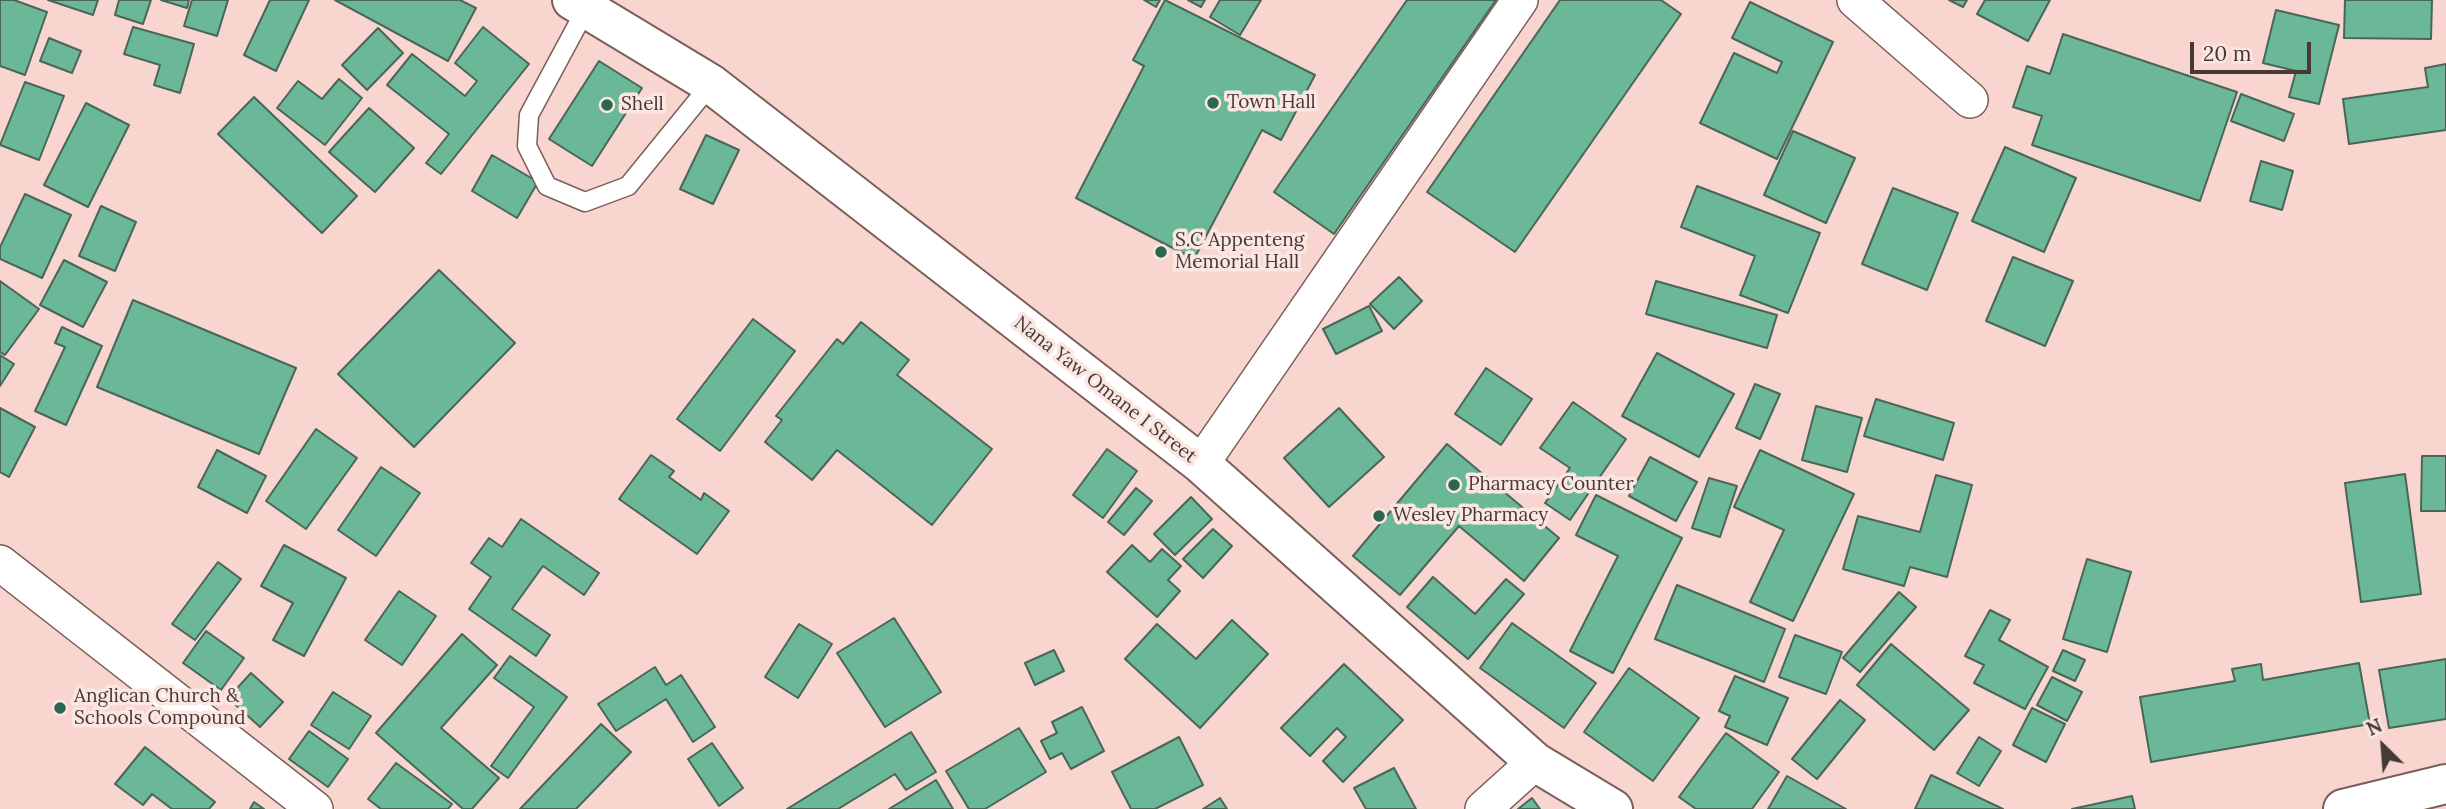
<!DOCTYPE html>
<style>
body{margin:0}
#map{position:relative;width:2446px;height:809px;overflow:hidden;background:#f8d5cf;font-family:Lora,serif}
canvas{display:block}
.north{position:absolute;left:2348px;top:711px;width:70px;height:70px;-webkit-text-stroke:5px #fbe6e2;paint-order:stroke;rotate:335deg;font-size:19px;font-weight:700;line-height:28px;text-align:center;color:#463936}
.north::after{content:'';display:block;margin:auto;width:24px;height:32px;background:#463936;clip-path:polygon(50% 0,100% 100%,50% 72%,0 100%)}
.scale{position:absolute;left:2190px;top:42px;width:121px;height:32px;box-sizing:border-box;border:4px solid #463936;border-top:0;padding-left:9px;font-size:21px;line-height:24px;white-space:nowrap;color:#463936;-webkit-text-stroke:5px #fbe6e2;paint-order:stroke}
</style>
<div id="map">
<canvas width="2446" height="809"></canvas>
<div class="north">N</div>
<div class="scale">20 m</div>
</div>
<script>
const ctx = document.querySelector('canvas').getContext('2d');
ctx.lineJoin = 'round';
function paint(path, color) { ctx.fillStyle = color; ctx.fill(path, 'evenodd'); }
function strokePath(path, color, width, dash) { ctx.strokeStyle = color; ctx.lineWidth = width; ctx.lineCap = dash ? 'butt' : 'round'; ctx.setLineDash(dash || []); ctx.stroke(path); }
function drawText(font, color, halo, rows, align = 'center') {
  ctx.font = font + ' Lora,serif'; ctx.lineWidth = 7; ctx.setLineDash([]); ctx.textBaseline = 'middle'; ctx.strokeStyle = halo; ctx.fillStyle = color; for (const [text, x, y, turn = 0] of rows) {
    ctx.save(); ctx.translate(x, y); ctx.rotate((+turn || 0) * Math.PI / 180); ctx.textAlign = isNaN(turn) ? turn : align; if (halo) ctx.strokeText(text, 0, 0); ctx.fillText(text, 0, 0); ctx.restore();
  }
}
const building = new Path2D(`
 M0 0H14L47 12 25 75 0 66Z
 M48 0H98L93 15Z
 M119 0H151L143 24 115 15Z
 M161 0H189L187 8Z
 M192 0H228L217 36 184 26Z
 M270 0H309L276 71 244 55Z
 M335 0H460L476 8 448 61Z
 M1144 0H1160L1156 7Z
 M1165 0 1315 75 1281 140 1262 130 1194 259 1076 198 1144 66 1133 60Z
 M1188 0H1205L1201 7Z
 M1220 0H1261L1240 35 1210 17Z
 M1407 0H1496L1334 234 1274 192Z
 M1560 0H1661L1681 14 1515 252 1427 192Z
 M1949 0H1967L1963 7Z
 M1985 0H2050L2028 41 1977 14Z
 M2345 0H2432L2431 39 2344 38Z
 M1750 2 1833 42 1777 159 1700 123 1734 53 1777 73 1782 62 1732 38Z
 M2276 10 2339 25 2319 104 2289 97 2296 71 2263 63Z
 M133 27 194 44 180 93 154 85 160 65 124 54Z
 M483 27 529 64 441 174 426 163 449 134 387 85 412 54 465 96 477 81 455 63Z
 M378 28 403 53 367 90 342 65Z
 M2063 34 2237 92 2200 201 2032 145 2042 116 2013 107 2027 66 2050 74Z
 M49 38 81 51 72 73 40 61Z
 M599 61 642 88 592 166 549 139Z
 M2446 64V130L2349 144 2343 99 2428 87 2425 68Z
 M339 79 362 98 325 145 277 108 298 81 322 99Z
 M25 82 64 96 39 160 0 145Z
 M2241 94 2294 114 2284 141 2231 121Z
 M254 97 357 196 322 233 218 134Z
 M86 103 129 125 88 207 44 185Z
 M369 108 414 148 375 192 329 152Z
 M1793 131 1855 158 1826 223 1764 195Z
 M706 135 739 150 713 204 680 189Z
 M2005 147 2076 178 2044 252 1972 221Z
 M492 155 538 182 517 218 472 191Z
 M2261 161 2293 171 2282 210 2250 201Z
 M1697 186 1820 233 1788 313 1740 295 1755 256 1681 227Z
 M1893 188 1958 213 1927 290 1862 264Z
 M25 194 71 215 42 278 0 259V247Z
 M101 206 136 222 115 271 79 256Z
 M2013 257 2073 281 2045 346 1986 321Z
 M64 260 107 282 83 327 40 305Z
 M439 270 515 343 414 447 338 374Z
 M1399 277 1422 301 1394 329 1370 304Z
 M0 281 39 309 5 355 0 352Z
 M1656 281 1777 315 1767 348 1646 314Z
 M133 300 296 368 259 454 97 387Z
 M1369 306 1382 331 1336 354 1323 329Z
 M753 319 795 351 720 451 677 419Z
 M861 322 909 360 897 375 992 449 932 525 837 450 812 480 765 442 782 420 776 416 837 339 843 344Z
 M62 327 102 346 66 425 35 411 65 347 55 343Z
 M1657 353 1734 394 1699 457 1622 416Z
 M0 355 14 364 0 386Z
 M1486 368 1532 399 1501 445 1455 414Z
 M1755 384 1780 394 1760 439 1736 428Z
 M1876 399 1954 423 1943 460 1864 436Z
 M1573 402 1626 439 1570 520 1545 503 1570 468 1540 448Z
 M1816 406 1862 418 1847 472 1802 460Z
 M0 408 35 427 9 477 0 472Z
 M1339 408 1384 457 1329 507 1284 458Z
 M316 429 357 458 306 529 266 501Z
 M1447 444 1559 538 1524 581 1459 526 1400 595 1353 556Z
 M1107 449 1137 471 1103 518 1073 495Z
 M217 450 266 476 247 513 198 487Z
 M1760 450 1854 494 1793 621 1750 602 1784 530 1734 507Z
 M651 455 674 471 669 477 701 500 704 493 729 511 697 554 619 499Z
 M2422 456H2446V511H2421Z
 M1650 457 1697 482 1676 521 1629 496Z
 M381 467 420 493 376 556 338 530Z
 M2405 474 2421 594 2361 602 2345 483Z
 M1936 475 1972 485 1947 577 1910 567 1904 586 1843 569 1858 516 1920 532Z
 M1709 478 1737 486 1720 537 1692 528Z
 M1136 488 1152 501 1124 535 1108 522Z
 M1596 495 1682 538 1613 673 1570 651 1618 556 1576 535Z
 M1191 497 1212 519 1175 555 1154 534Z
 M521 519 599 573 584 595 543 566 512 609 550 635 536 656 469 609 491 577 471 563 489 538 502 547Z
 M1213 529 1232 546 1203 578 1183 559Z
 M284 545 346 578 304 656 273 640 293 603 261 586Z
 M1132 545 1150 562 1162 549 1181 566 1168 580 1180 591 1157 617 1107 572Z
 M2087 559 2131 572 2107 652 2063 639Z
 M218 562 241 579 195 640 172 624Z
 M1433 577 1475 614 1506 579 1524 594 1468 659 1407 607Z
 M1677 585 1785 629 1764 682 1655 639Z
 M399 591 436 616 402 665 365 640Z
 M1899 592 1916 607 1860 672 1843 658Z
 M1990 610 2010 620 1999 640 2048 667 2025 709 1974 683 1984 665 1965 656Z
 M894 618 941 692 885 727 837 653Z
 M1232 620 1268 654 1200 728 1125 659 1157 624 1196 659Z
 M1512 623 1596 683 1564 728 1480 668Z
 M799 624 832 644 798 698 765 677Z
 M206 631 244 658 221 690 183 663Z
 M462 634 497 665 441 728 499 778 472 809H463L376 733Z
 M1795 635 1842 652 1826 694 1779 677Z
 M1891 644 1969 710 1934 750 1857 685Z
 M1054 650 1064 671 1035 685 1025 663Z
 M2063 650 2085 660 2075 681 2053 671Z
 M510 656 567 697 508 778 491 766 534 707 494 678Z
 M2446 659V719L2389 728 2379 670Z
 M2359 663 2370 724 2151 762 2140 697 2235 681 2232 669 2261 664 2263 680Z
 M1344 664 1403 720 1343 782 1323 761 1346 737 1337 728 1310 756 1281 728Z
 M655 667 666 685 681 675 715 727 693 742 666 699 616 731 598 704Z
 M1629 668 1699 718 1653 781 1584 732Z
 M251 673 283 702 260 727 228 698Z
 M1735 676 1788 698 1767 745 1725 727 1730 716 1719 711Z
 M2052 677 2082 692 2067 721 2037 705Z
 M333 692 371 716 349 749 311 725Z
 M1840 700 1865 720 1817 779 1792 759Z
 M1082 707 1104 751 1071 769 1062 753 1050 759 1041 741 1057 733 1052 722Z
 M2032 708 2065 724 2046 762 2013 745Z
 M601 724 631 752 576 809H520Z
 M1019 728 1046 772 985 809H969L946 771Z
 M309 731 348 759 328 787 289 759Z
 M911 732 936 772 906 790 895 774 838 809H787Z
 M1726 733 1779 772 1752 809H1696L1679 797Z
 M1179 737 1203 785 1155 809H1131L1112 772Z
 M1979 737 2001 751 1979 786 1957 773Z
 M712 743 743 788 719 806 688 759Z
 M145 747 215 802 209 809H172L152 794 143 805 115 784Z
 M396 763 452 804 448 809H381L368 799Z
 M1394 768 1416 809H1366L1354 788Z
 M1931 775 2003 809H1915Z
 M1787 776 1846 809H1768Z
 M936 780 953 809H889Z
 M2132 796 2135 809H2072Z
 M1220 798 1227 809H1203Z
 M1532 798 1540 809H1518Z
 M254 802 264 809H250Z`);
paint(building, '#6ab898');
strokePath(building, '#496659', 2);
const service = new Path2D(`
 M586 9 529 115 527 146 547 186 585 202 628 186 711 84`);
const minor = new Path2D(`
 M1855 0 1970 100
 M1201 464 1520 0
 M0 563 315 809
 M1483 809 1535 762`);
const primary = new Path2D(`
 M572 0 711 84 1201 464 1535 762 1613 809
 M2343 809 2446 784`);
strokePath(service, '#7b5e58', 21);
strokePath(minor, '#7b5e58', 38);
strokePath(primary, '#7b5e58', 42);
strokePath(service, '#fff', 18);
strokePath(minor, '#fff', 35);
strokePath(primary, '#fff', 38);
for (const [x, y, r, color] of [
 [1213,103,7,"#2c6650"],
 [607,105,7,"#2c6650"],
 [1161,252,7,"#2c6650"],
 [1454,485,7,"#2c6650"],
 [1379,516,7,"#2c6650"],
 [60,708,7,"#2c6650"]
]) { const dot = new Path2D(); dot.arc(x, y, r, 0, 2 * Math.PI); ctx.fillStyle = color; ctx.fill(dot); strokePath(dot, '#fbe6e2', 2.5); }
drawText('19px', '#463936', '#fbe6e2', [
 ["Town Hall",1227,103],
 ["Shell",621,105],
 ["S.C Appenteng",1175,241],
 ["Memorial Hall",1175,263],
 ["Pharmacy Counter",1468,485],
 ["Wesley Pharmacy",1393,516],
 ["Anglican Church &",74,697],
 ["Schools Compound",74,719]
], 'left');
drawText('19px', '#463936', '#fbe6e2', [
 ["Nana Yaw Omane I Street",1105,390,38]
]);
</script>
